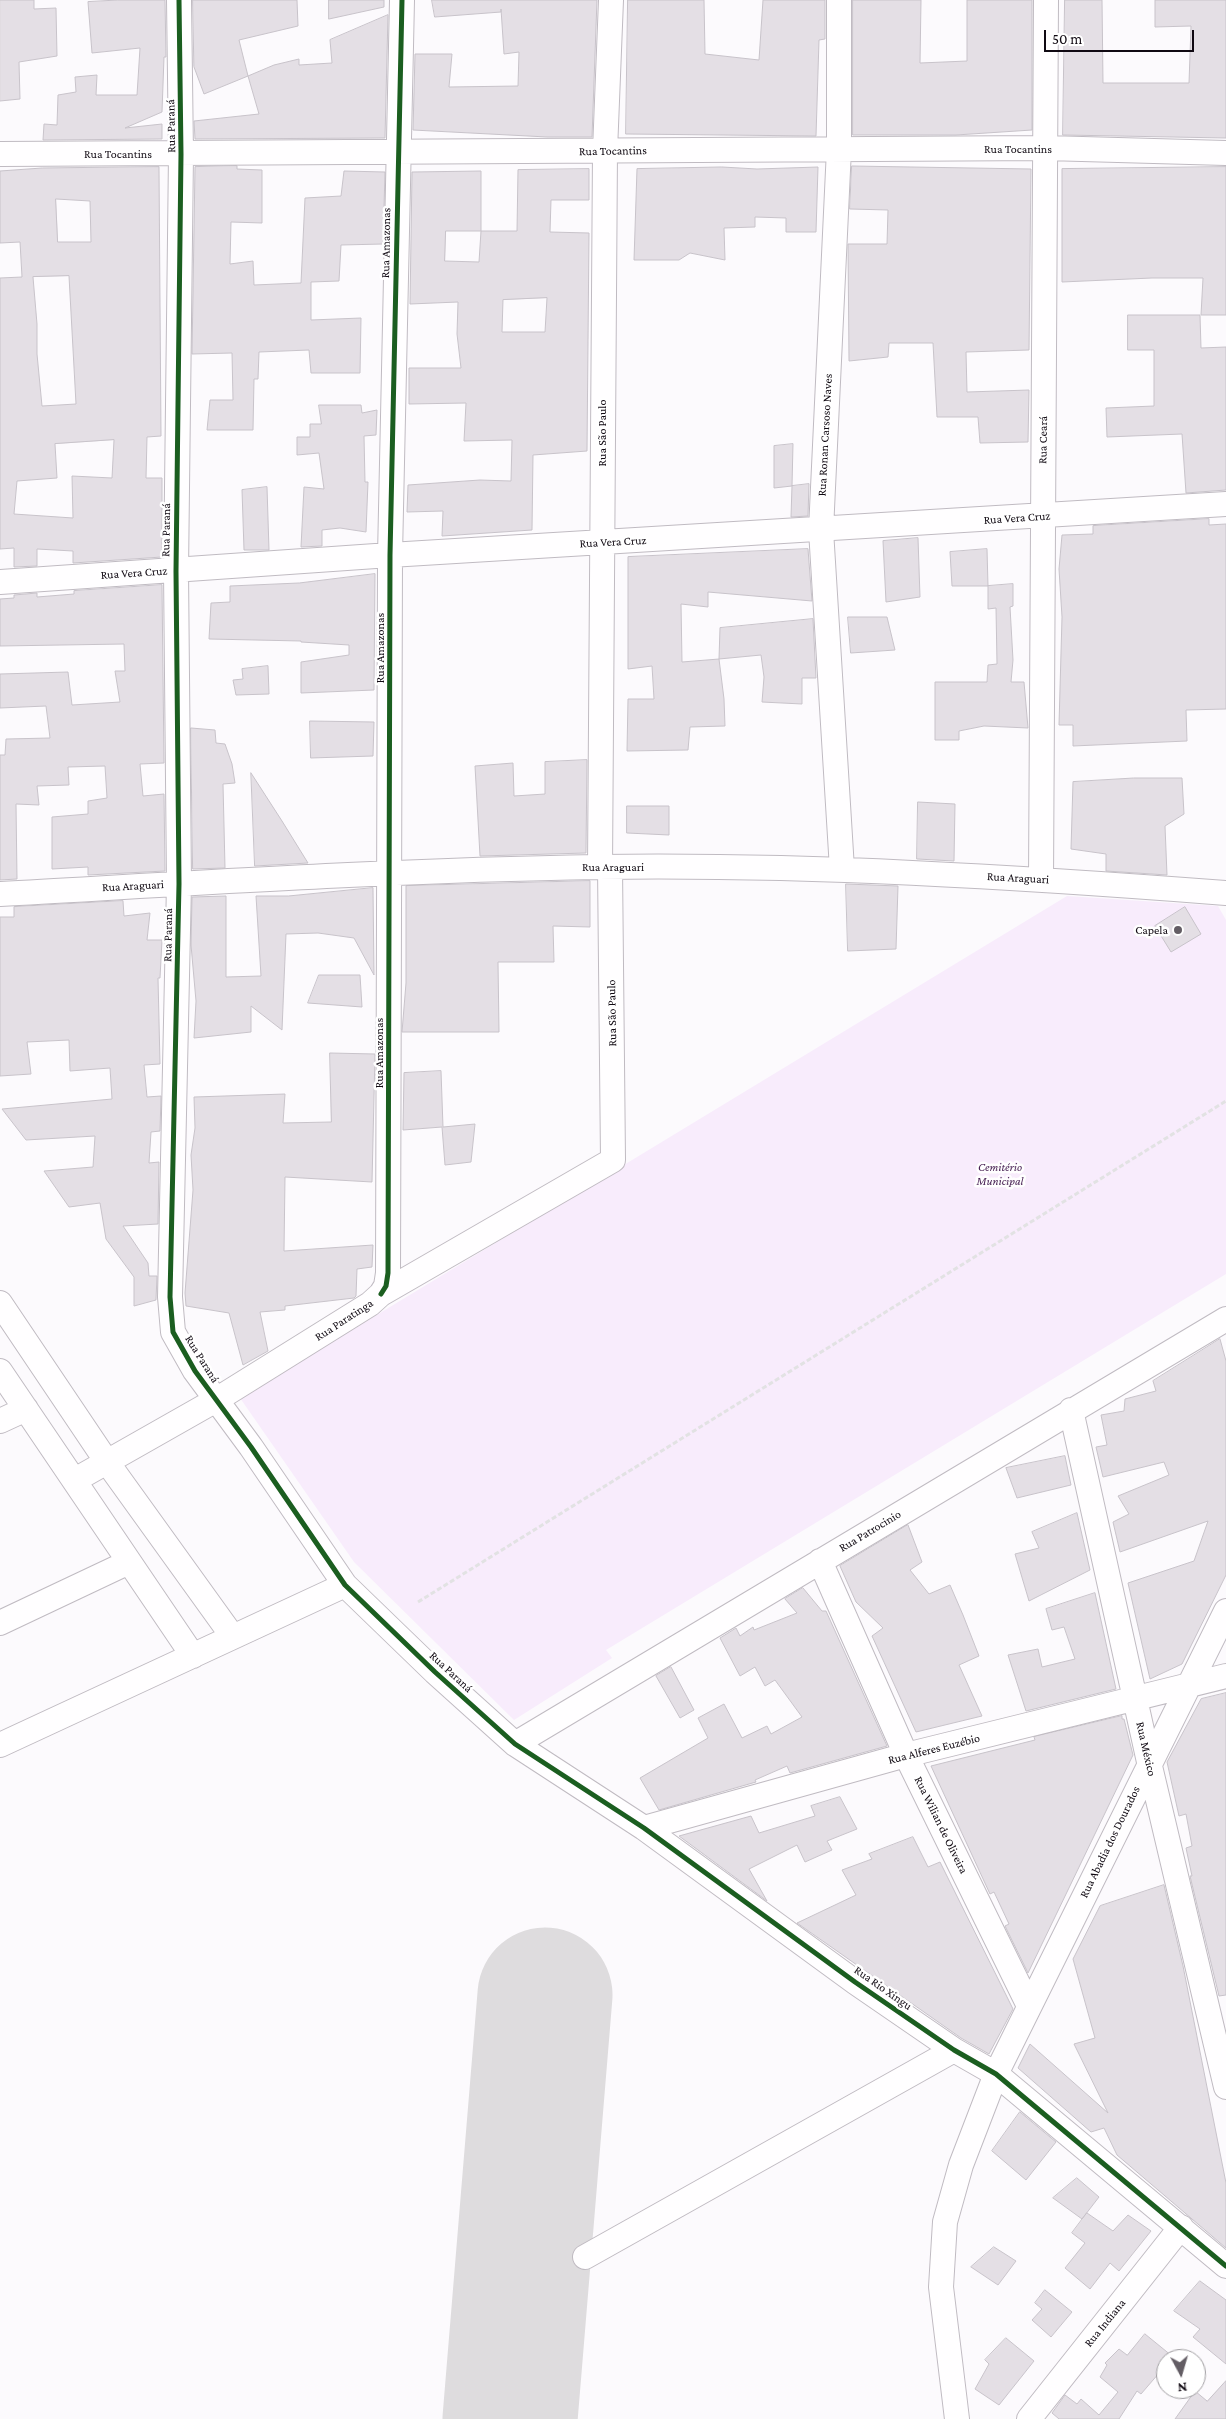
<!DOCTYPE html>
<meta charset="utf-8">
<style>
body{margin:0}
#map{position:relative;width:1226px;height:2419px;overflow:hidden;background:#fcfafd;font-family:"Crimson Pro",serif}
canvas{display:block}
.north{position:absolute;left:1156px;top:2349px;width:50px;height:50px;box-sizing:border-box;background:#fff;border:1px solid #9f9da0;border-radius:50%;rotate:174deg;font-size:14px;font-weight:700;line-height:20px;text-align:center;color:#100912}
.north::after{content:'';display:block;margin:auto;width:18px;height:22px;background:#635d64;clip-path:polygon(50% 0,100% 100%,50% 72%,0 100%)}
.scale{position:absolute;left:1044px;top:30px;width:150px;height:22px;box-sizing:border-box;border:2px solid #100912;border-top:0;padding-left:6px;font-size:15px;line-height:18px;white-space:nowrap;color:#100912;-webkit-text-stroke:4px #fff;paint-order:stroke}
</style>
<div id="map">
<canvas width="1226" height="2419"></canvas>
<div class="north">N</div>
<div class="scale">50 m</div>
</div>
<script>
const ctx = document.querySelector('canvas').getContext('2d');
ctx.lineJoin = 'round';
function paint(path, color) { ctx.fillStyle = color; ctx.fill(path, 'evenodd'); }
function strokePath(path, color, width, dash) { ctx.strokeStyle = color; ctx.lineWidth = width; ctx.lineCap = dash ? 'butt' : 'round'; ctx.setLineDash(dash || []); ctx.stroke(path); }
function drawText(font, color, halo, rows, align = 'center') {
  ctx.font = font + ' "Crimson Pro",serif'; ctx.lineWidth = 5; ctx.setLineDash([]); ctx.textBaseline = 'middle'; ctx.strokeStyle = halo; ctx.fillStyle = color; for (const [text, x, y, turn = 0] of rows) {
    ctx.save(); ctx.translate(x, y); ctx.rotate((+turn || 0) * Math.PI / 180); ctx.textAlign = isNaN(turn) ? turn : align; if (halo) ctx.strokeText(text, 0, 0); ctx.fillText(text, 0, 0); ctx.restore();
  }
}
paint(new Path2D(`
 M1067 896 1218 906 1226 920V1274L606 1650 612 1658 514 1720 354 1562 240 1398Z`), '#f8ecfc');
strokePath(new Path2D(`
 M510 2419 545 1995`), '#dedcde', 135);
const building = new Path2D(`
 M0 0H34V9L56 8 57 56 19 62 20 99 0 101Z
 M118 0H165L166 57H164L162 112 125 128 162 124V139L43 140 44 124 57 125 58 95 76 92 75 77 97 75 96 95H137L140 48 92 53 88 2Z
 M193 0H297L298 26 239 40 248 76 204 94 194 67Z
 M329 0H384V7L329 19Z
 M432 0H597L592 137H547L413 130 415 54H452L449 87 518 86 519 52 504 54 501 9V12L435 17Z
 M628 0H704L705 54 759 60 763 0H825V39L819 40 816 136 626 134Z
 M853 0H921L920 63 967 61V0H1032V130L956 135H853Z
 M1065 0H1102L1103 83H1189L1191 26 1155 27V0H1226V138L1063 135Z
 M388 15 385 138 195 139 194 121 259 114 248 76 274 65 299 59V65L332 63 330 40Z
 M237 166V169L262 170V223L231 222 230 264 253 261 254 285 301 283 305 198 341 196 344 171 385 172 383 244 341 245 339 281 311 282V320L361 318 360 373H311L309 350 259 352 258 379H254L253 430H207L210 400H233L232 353 192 354 195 167Z
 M852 166 1031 169 1029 350 966 352 967 392 1029 390 1028 442 980 443 978 417H937L933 343H889L888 357 849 361 848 244H887L888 210 850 209Z
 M159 167 161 436 147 437 146 478H162V557L73 563V551L37 549V566L14 567V548L0 549V278L22 277 20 242 0 243V171L42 168ZM56 199 90 201 91 242H58ZM69 276 76 404 42 406 37 354V324L33 277ZM114 440 112 478 72 476 73 518 14 514 17 481 57 478 55 444Z
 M722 167 757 169 818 167 816 232H786V218L755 217V227L724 228 725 260 690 253 679 260H634L637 169Z
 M1226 167V315H1201L1203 278H1152L1062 282V169Z
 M589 169V200H551L550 232 589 233 587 451 533 455 532 530 442 536 443 511 407 512 408 485 480 480 511 481 512 440 464 441 466 403 409 404V368H461L457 334 458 302 410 304 412 172 481 171V231H517L518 170ZM446 231H481L479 262 445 261ZM547 298 545 332H502L503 300Z
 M1128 315H1200L1201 348 1226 347V490L1186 493 1182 434 1107 437 1106 408 1154 406V350H1128Z
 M319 405H361L362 413 377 410 376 435 364 436 365 482H368L366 532 340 528 322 530V546L301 547 304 487 324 489 319 453 297 455V437H310V424H321Z
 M793 444 792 486 774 488V446Z
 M809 484 808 516 791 517 792 486Z
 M267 487 269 550H244L242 490Z
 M1209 519V525L1226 524V709L1186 710 1187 741 1073 746V725H1059L1062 617 1059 569 1062 535 1093 534V526Z
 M918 538 920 597 886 602 883 541Z
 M808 549 812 601 708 592V607L681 604 682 662 719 659 724 699 725 726 690 727 688 750 627 751 628 699H654L652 666 628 669V557Z
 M987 549 988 586H952L950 552Z
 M375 574 374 690 301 693V662L349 655V645L301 642V641L209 639 211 603 230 602V586L299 583Z
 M1013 584V606L1010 607 1013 660 1011 682H1024L1028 728 984 726 959 731V740H935V682H987L988 665 997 664 996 608 988 609V586Z
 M162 585 164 763 140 764 143 796 164 794 165 871 88 875V867L52 869V817L88 814V801L107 798 105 766 68 767 69 785 37 786 39 805 16 804 17 879 0 880V755H5L6 739 50 738 46 706 0 708V674L68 672 72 705 120 702 115 671H125L124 644 0 646V599L14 598V595L37 593V597L74 594V591Z
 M848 617H887L895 650 851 653Z
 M813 619 816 678H802V704L762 702 764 677 761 655 719 659 720 628Z
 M268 666 269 694 236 695 233 680 243 679 242 669Z
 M310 721 374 722 373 756 311 758Z
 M191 728 215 730 216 743 225 744 232 764 235 783 223 784 225 868 193 869Z
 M587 760 586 853 480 856 475 766 513 763 514 796 545 794V762Z
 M251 773 282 821 308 863 255 866Z
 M1134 778H1182L1184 814 1165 826 1167 875 1106 871V854L1071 849 1073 782Z
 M918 802 955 804 954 861 917 859Z
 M627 806H669V835L627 833Z
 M590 881V927L553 926 554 962H498L499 1032H402L406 983V886Z
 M846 884 898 886 896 949 848 951Z
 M373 888 374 975 354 938 318 933 286 934 282 1030 251 1006V1032L194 1038 196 1001 191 945 192 897 226 896V977L261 976 256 896H288Z
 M123 901 124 916 150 913 147 940H162L160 978H158L160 1064 144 1065 147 1097 161 1096 160 1131 151 1132 149 1163 159 1162 158 1224 123 1226 148 1263 149 1276H157L156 1300 134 1306V1277L106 1239 100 1203 69 1207 44 1171 93 1167 95 1136 26 1140 2 1109 112 1099 110 1068 70 1071 69 1040 27 1042 31 1074 0 1076V917H14V907Z
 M1185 907 1201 934 1171 952 1155 926Z
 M319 975H360L362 1007 308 1003Z
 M330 1053 375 1054 372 1182 285 1177 284 1251 373 1245 372 1267 357 1269 356 1296 354 1298 285 1306V1310L260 1312 268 1351 243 1365 229 1313 186 1306 185 1293 193 1190 191 1155 195 1128 194 1097 285 1094 283 1123 331 1122Z
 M441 1071 443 1127 475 1124 471 1162 445 1165 442 1127 403 1130 404 1073Z
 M1220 1339 1226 1361V1575L1182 1664 1150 1679 1128 1583 1194 1561 1208 1521 1120 1552 1113 1522 1129 1514 1118 1496 1169 1475 1164 1462 1103 1477 1096 1447 1107 1445 1101 1415 1124 1411 1125 1399 1156 1391 1153 1381Z
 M1065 1456 1071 1485 1017 1498 1006 1468Z
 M1077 1513 1090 1570 1029 1601 1015 1554 1039 1548 1032 1532Z
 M908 1525 922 1562 910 1570 929 1594 950 1585 963 1615 979 1656 959 1665 982 1716 916 1732 872 1636 883 1628 856 1602 840 1566Z
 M803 1588 822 1611H826L887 1746 790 1773 787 1766 755 1780 756 1782 659 1810 640 1778 708 1738 698 1718 724 1704 742 1738 767 1726 771 1734 802 1717 775 1680 765 1686 755 1667 740 1676 720 1638 736 1628 740 1636 753 1627 754 1630 797 1613 785 1599Z
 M1095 1593 1116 1689 1026 1711 1008 1655 1038 1649 1042 1667 1075 1659 1064 1627 1052 1630 1046 1609Z
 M671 1667 694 1710 680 1718 656 1676Z
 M1226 1693V1995L1219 1996 1190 1876H1192L1186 1848 1192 1846 1186 1814 1179 1816 1167 1762 1201 1699Z
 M1122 1716V1719H1124L1133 1755 1028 1973 1005 1926 1009 1924 994 1892 990 1894 931 1766 1035 1740 1034 1737Z
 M840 1797 857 1829 827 1841 832 1850 805 1862 797 1845 749 1869 767 1901 679 1836 751 1816 759 1833 815 1816 811 1806Z
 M913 1837 928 1867 940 1862 1013 2009 989 2054 961 2038 797 1923 856 1895 842 1870 872 1859 869 1854Z
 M1164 1885 1183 1966 1226 2183V2248L1117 2155 1104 2128 1091 2132 1018 2068 1030 2044 1108 2113 1074 2044 1095 2038 1073 1959 1100 1906Z
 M1020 2112 1056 2142 1026 2180 992 2151Z
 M1077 2178 1099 2197 1082 2219 1053 2198Z
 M1087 2213 1113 2231 1128 2215 1151 2231 1119 2271 1110 2263 1090 2289 1065 2268 1085 2243 1072 2233Z
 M994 2247 1016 2261 998 2285 971 2267Z
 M1200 2281 1226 2300V2364L1193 2337 1200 2329 1174 2311Z
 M1045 2290 1072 2312 1051 2337 1032 2320 1042 2309 1035 2303Z
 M1145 2334 1172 2356 1166 2359V2365L1141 2394 1137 2391 1119 2419H1059L1052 2413 1065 2395 1077 2404 1081 2399 1099 2415 1118 2392 1100 2377 1107 2365 1105 2363 1119 2349 1127 2355Z
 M1006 2338 1034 2361 999 2405 975 2389 989 2364 985 2360Z
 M1226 2381V2419H1175L1195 2391 1207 2401Z`);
paint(building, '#e4dfe5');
strokePath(building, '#c8c3ca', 1);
const minor = new Path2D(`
 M179 0 181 154 176 571 179 884 170 1297 173 1332 195 1371 251 1447 345 1585 435 1672 515 1744 644 1828 855 1982 954 2050 996 2074 1226 2266
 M839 0V149L821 530 842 869
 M0 154 1046 148 1226 153
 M0 582 390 555 1226 504
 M600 867 605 151 611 0
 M1041 879 1046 0
 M0 894C199 883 398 870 598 867 807 864 1017 877 1226 893
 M381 1294 386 1286 388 1273 390 555 402 0
 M0 1303 107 1462 233 1637
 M0 1371 193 1656
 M1071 1410 1149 1762 1226 2087
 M0 1421 26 1409
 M75 1480 216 1400 370 1304 381 1294 613 1160 610 867
 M820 1561 906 1755 1029 2006
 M0 1623 129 1562
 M515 1744 1226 1319
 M0 1745 345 1585
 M644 1828 906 1755 1226 1676
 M585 2257 954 2050
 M957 2419 941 2287 945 2222 961 2165 996 2074 1226 1611
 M1029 2419 1181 2227`);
strokePath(minor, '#c0bbc2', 26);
strokePath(new Path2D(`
 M418 1602 1226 1101`), '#e2e2e3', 3, [5, 2.5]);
strokePath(minor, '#fffeff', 24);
strokePath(new Path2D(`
 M179 0 181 154 176 571 179 884 170 1297 173 1332 195 1371 251 1447 345 1585 435 1672 515 1744 644 1828 855 1982 954 2050 996 2074 1226 2266
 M381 1294 386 1286 388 1273 390 555 402 0`), '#1b5e20', 5);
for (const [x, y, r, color] of [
 [1178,930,5,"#635d64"]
]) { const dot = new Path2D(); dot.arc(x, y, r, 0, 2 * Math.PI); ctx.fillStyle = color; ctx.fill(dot); strokePath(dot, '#fff', 2); }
drawText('12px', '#100912', '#fff', [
 ["Rua Paraná",171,126,-91],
 ["Rua Tocantins",1018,149],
 ["Rua Tocantins",613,151,-1],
 ["Rua Tocantins",118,154],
 ["Rua Amazonas",386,243,-89],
 ["Rua São Paulo",602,433,-90],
 ["Rua Ronan Carsoso Naves",825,435,-87],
 ["Rua Ceará",1043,440,-89],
 ["Rua Vera Cruz",1017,518,-4],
 ["Rua Paraná",166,530,-89],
 ["Rua Vera Cruz",613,542,-3],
 ["Rua Vera Cruz",134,573,-4],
 ["Rua Amazonas",380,648,-90],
 ["Rua Araguari",613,867],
 ["Rua Araguari",1018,878,3],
 ["Rua Araguari",133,886,-3],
 ["Rua Paraná",168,935,-89],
 ["Rua São Paulo",612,1013,-91],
 ["Rua Amazonas",379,1053,-90],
 ["Rua Paratinga",344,1320,-33],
 ["Rua Paraná",202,1359,58],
 ["Rua Patrocinio",870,1531,-31],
 ["Rua Paraná",451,1672,43],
 ["Rua Alferes Euzébio",934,1749,-14],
 ["Rua México",1146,1749,77],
 ["Rua Wilian de Oliveira",941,1825,64],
 ["Rua Abadia dos Dourados",1110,1842,-64],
 ["Rua Rio Xingu",883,1988,35],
 ["Rua Indiana",1105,2323,-51]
]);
drawText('12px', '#100912', '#fff', [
 ["Capela",1168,930]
], 'right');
drawText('italic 12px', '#441c50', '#fff', [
 ["Cemitério",1000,1167],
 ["Municipal",1000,1181]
]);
</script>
